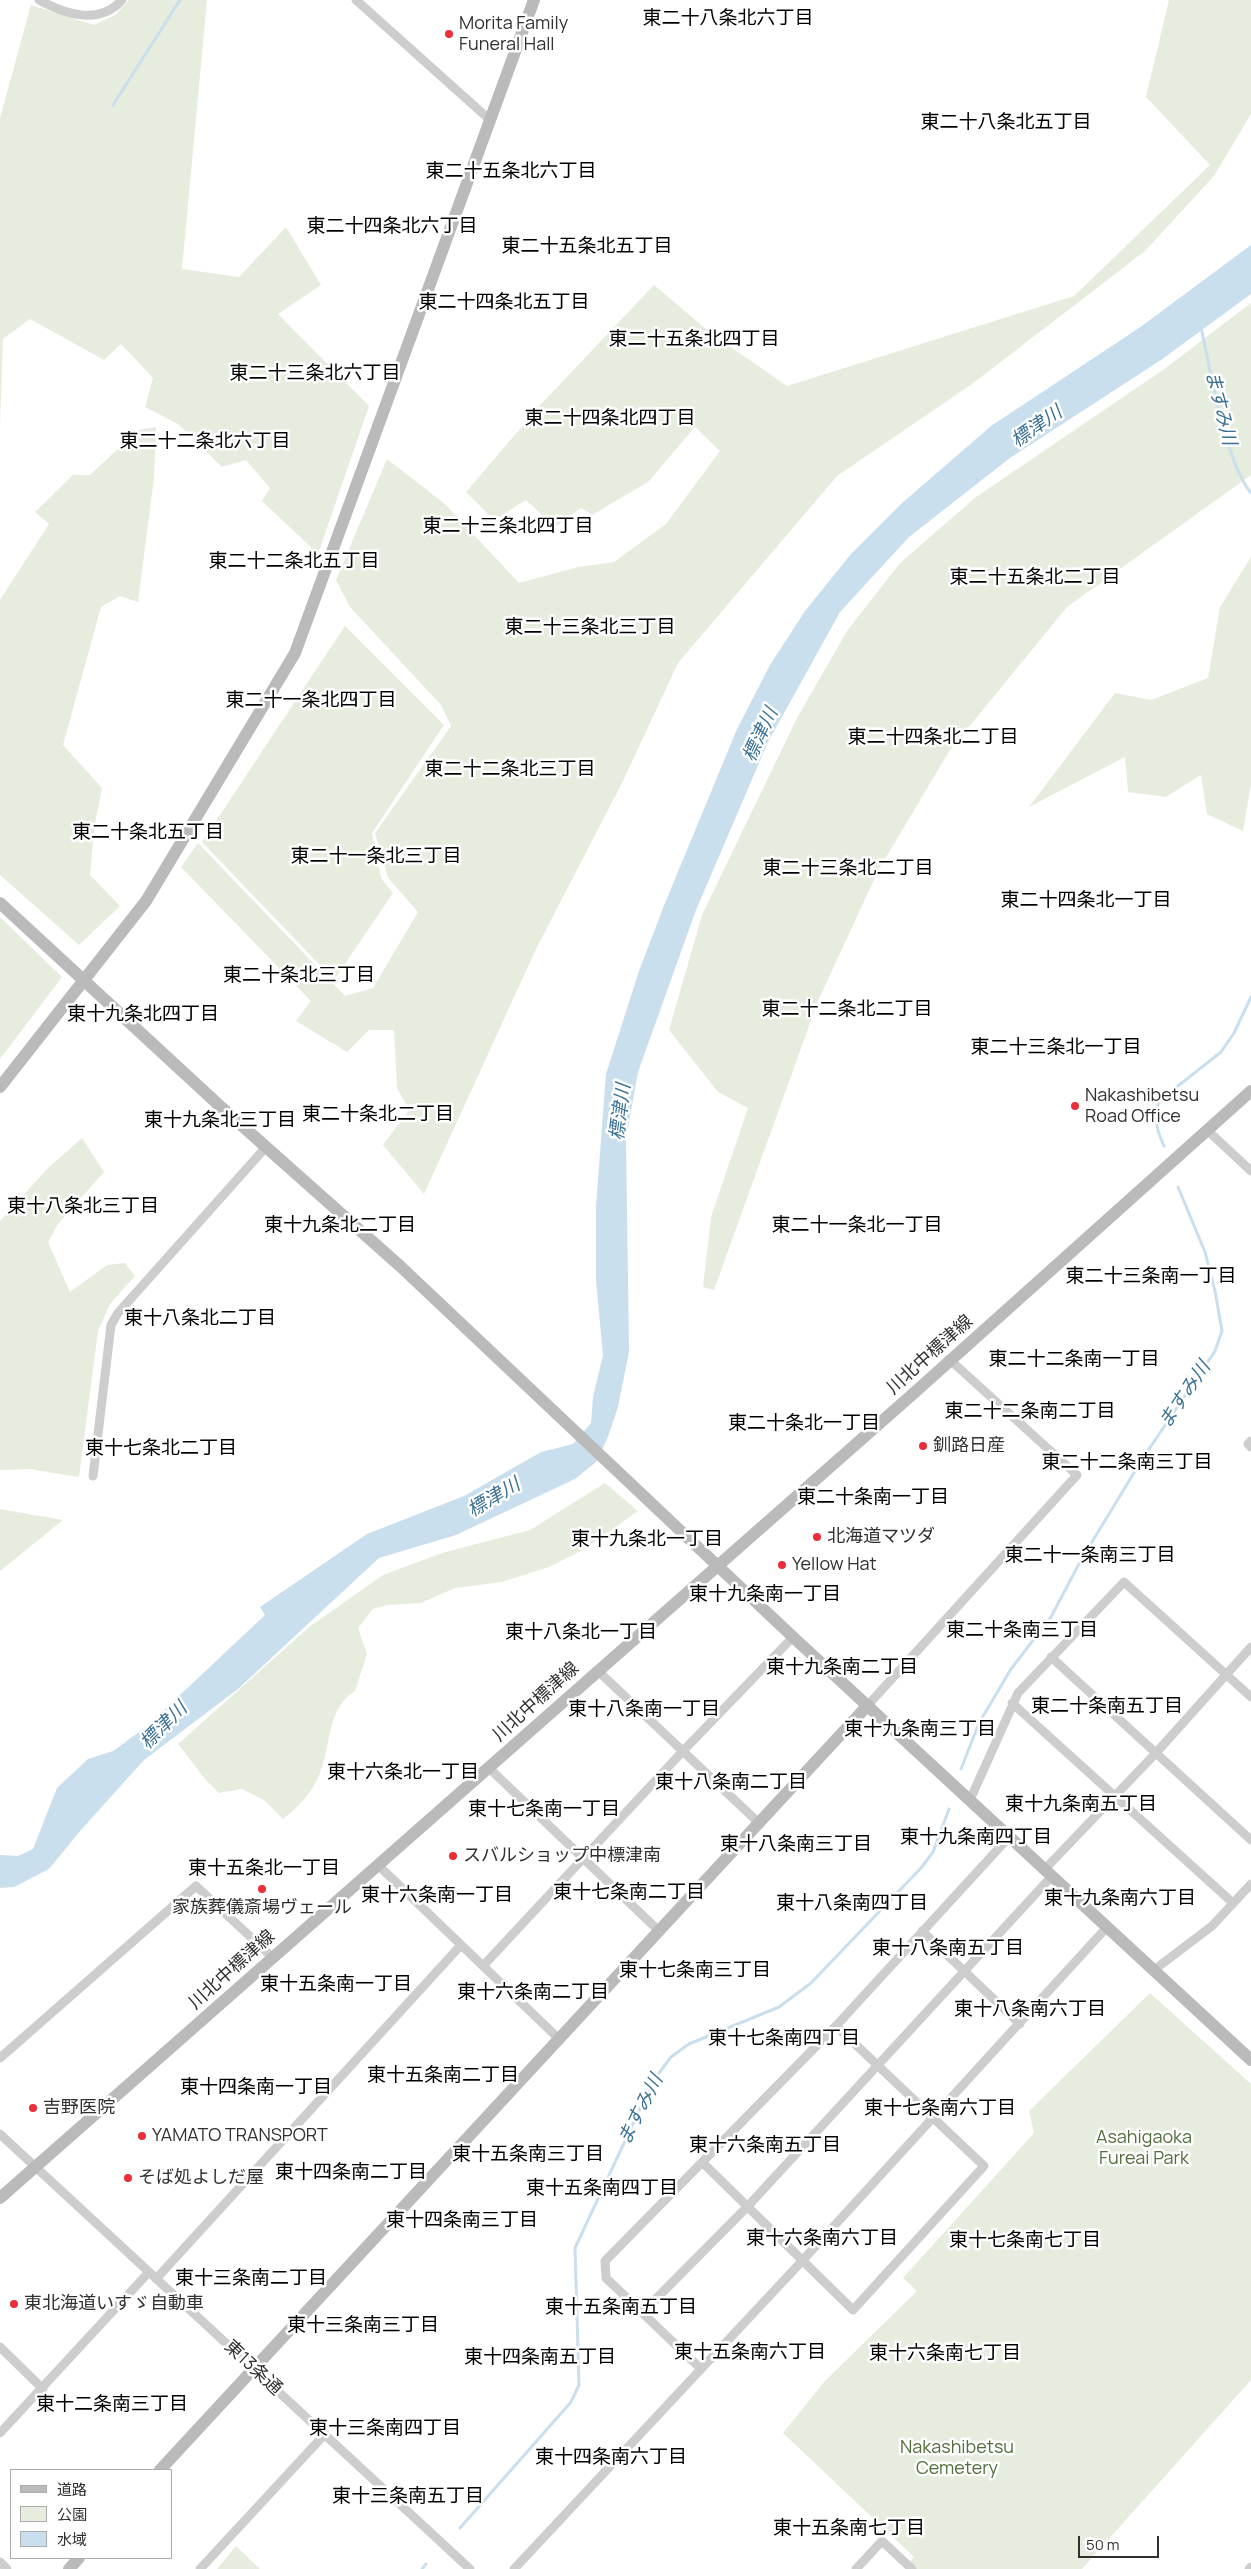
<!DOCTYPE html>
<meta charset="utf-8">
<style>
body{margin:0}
#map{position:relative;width:1251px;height:2569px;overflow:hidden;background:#fff;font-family:Manrope,"Noto Sans JP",sans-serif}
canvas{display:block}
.legend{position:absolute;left:10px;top:2469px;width:162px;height:90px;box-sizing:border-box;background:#fff;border:1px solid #acacac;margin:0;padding:6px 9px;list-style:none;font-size:15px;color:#303030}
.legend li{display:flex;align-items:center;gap:10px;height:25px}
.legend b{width:25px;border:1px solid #acacac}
.scale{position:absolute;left:1078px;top:2536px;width:81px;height:22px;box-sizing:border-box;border:2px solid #303030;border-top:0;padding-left:6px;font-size:15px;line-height:18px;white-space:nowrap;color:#303030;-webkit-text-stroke:4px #fff;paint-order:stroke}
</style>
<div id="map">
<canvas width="1251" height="2569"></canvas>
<ul class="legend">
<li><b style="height:6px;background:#bababa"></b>道路</li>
<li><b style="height:14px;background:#e6edde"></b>公園</li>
<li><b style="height:14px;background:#c9dfee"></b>水域</li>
</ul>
<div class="scale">50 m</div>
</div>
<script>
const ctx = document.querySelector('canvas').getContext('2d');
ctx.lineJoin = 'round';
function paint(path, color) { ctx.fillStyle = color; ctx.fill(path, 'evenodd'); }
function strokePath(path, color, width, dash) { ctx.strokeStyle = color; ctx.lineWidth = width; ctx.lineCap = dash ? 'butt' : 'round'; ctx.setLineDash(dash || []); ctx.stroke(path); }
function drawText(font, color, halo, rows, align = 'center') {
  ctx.font = font + ' Manrope,"Noto Sans JP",sans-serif'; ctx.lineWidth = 5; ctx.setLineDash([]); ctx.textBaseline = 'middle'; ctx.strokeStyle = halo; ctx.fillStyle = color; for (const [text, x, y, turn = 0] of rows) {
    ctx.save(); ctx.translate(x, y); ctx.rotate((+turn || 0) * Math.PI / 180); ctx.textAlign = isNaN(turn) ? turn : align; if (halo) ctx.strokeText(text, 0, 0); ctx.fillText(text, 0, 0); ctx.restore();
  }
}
paint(new Path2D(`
 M129 0H207L182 269 239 277 286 227 321 285 278 314 369 406 318 554 262 501 270 488 246 460 222 467 178 424 145 407 153 378 121 344 104 360 30 319 3 339 0 427V118L31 5 94 25 115 15Z
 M1169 0H1251V114L1214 176 1145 251 972 384 837 476 678 663 623 781 536 949 424 1194 383 1145 409 1110 397 1088 394 1030H369L347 1052 296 1021 311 1001 181 867 198 843 345 996 373 988 418 912 388 878 375 833 451 726 441 705 350 607 336 580 387 459 445 504 519 583 578 567 614 562 666 524 720 451 695 427 648 482 592 515 581 508 555 527 526 500 494 520 466 492 543 402 654 285 712 334 787 386 1074 296 1210 165 1146 97Z
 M1251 303V475L1067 607 950 750 879 869 818 1001 714 1290 703 1287 711 1217 748 1108 718 1092 669 1030 702 915 797 718 847 631 900 563 976 497 1163 370Z
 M156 427 154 478 138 602 120 596 101 607 63 745 102 788 94 829 90 875 120 906 79 945 0 875V600L49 524 35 512 73 475H90L138 430Z
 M1251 557V784L1243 831 1207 814 1201 775 1166 797 1128 792 1125 757 1029 807 1115 693 1151 700 1208 678 1220 607Z
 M345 626 444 725 372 833 381 878 393 893 334 980 202 842Z
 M0 917 62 977 0 1059Z
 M82 1138 104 1172 58 1224 48 1242 70 1292 107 1265 125 1263 135 1276 110 1304 98 1331 79 1477 29 1469 0 1470V1221L47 1169Z
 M605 1483 638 1511 583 1550 549 1567 502 1582 455 1588 421 1603 387 1605 373 1609 358 1628 367 1654 355 1691C326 1708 331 1750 318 1778 309 1796 298 1807 283 1819L264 1800 242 1789 219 1793 205 1779 178 1744 309 1627 383 1575 442 1553 530 1530Z
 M0 1509 63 1520 0 1571Z
 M1150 1993 1251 2084V2380L1082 2569H916L909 2563 914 2557 783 2433 824 2382 917 2291 903 2278 1034 2133 1029 2111Z
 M236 2546 260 2569H217Z`), '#e6edde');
paint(new Path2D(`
 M1251 245V294L1161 360 1010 458 909 537 840 612 768 742 696 910 638 1072 626 1139 629 1352 618 1407 608 1437 596 1462 575 1479 456 1535 379 1558 238 1689 144 1760 81 1830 49 1869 14 1887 0 1888V1855L18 1856 33 1849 57 1788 88 1759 113 1751 147 1726 265 1615 260 1607 367 1534 464 1496 541 1452 573 1444 591 1423 593 1397 603 1355 596 1281V1206L606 1074 639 971 663 908 737 729 770 665 805 611 851 554 901 504 991 426 1139 328Z`), '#c9dfee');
strokePath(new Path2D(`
 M113 105 180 0
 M1201 328C1211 371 1225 461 1251 493
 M1164 1146C1157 1131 1153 1117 1159 1101L1221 1052 1234 1033 1251 997
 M961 1769 979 1723 1011 1669 1051 1617 1081 1560 1143 1458 1215 1351 1222 1331 1215 1291 1205 1252 1178 1187
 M460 2528 571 2402 579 2385 575 2248 653 2081 671 2057 689 2044 779 2007 811 1983 921 1868 933 1852 949 1809
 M422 2569 426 2564`), '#c9dfee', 3);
strokePath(new Path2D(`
 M39 0C65 14 99 26 122 0
 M356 0 490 120
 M1207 1130 1251 1171
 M1251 1441 1248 1444 1251 1447
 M93 1476 111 1325 118 1313 266 1147
 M1051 1657 1251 1840
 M598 1671 760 1824
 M1012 1703 1233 1903
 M868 1705 1077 1475 949 1359
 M489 1768 660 1932
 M970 1800 1018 1693 1124 1582 1251 1697
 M379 1866 559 2039
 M1045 1869 1155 1754 1251 1647
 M922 1931 1020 2024
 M483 1966 683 1751 793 1637
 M1154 1970 1212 1926 1251 1884
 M0 2058 196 1886 272 1957
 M0 2134 470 2569
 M702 2162 853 2310 984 2166 836 2026
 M156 2279 461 1945
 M643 2312 748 2206 1052 1876
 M0 2347 43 2389
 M700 2368 606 2278 605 2261 836 2026 1010 1836
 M0 2433 149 2272
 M0 2562 7 2569
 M200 2569 325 2434
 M514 2569 803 2260 1107 1927
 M856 2569 882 2541 912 2569
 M1249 2569 1251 2567`), '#cdcdcd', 9);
strokePath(new Path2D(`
 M0 903 221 1107 400 1266 793 1637 1251 2060
 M0 1087 146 901 295 653 534 0
 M0 2198 914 1393 1251 1091
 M160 2470 868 1705
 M69 2569 79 2558`), '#bababa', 12);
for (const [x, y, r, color] of [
 [449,34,5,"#eb2e39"],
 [1075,1106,5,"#eb2e39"],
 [923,1446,5,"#eb2e39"],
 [817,1537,5,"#eb2e39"],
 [782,1565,5,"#eb2e39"],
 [453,1856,5,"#eb2e39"],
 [262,1889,5,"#eb2e39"],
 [33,2108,5,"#eb2e39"],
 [142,2136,5,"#eb2e39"],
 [128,2178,5,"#eb2e39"],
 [14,2304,5,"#eb2e39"]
]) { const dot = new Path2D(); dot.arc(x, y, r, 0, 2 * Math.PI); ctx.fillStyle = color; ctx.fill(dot); strokePath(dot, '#fff', 2); }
drawText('18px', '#303030', '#fff', [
 ["Morita Family",459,24],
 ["Funeral Hall",459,45],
 ["Nakashibetsu",1085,1096],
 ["Road Office",1085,1117],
 ["釧路日産",933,1446],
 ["北海道マツダ",827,1537],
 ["Yellow Hat",792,1565],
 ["スバルショップ中標津南",463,1856],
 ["家族葬儀斎場ヴェール",262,1908,"center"],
 ["吉野医院",43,2108],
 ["YAMATO TRANSPORT",152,2136],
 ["そば処よしだ屋",138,2178],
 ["東北海道いすゞ自動車",24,2304]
], 'left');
drawText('18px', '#303030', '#fff', [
 ["川北中標津線",930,1355,-42],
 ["川北中標津線",536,1702,-42],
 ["川北中標津線",232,1970,-42],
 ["東13条通",253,2368,43]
]);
drawText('18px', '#526e3b', '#fff', [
 ["Asahigaoka",1144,2138],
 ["Fureai Park",1144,2159],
 ["Nakashibetsu",957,2448],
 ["Cemetery",957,2469]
]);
drawText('19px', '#000', '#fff', [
 ["東二十八条北六丁目",728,19],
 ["東二十八条北五丁目",1006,123],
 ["東二十五条北六丁目",511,172],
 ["東二十四条北六丁目",392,227],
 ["東二十五条北五丁目",587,247],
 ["東二十四条北五丁目",504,303],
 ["東二十五条北四丁目",694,340],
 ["東二十三条北六丁目",315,374],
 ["東二十四条北四丁目",610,419],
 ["東二十二条北六丁目",205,442],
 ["東二十三条北四丁目",508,527],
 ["東二十二条北五丁目",294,562],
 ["東二十五条北二丁目",1035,578],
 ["東二十三条北三丁目",590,628],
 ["東二十一条北四丁目",311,701],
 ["東二十四条北二丁目",933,738],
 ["東二十二条北三丁目",510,770],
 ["東二十条北五丁目",148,833],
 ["東二十一条北三丁目",376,857],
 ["東二十三条北二丁目",848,869],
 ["東二十四条北一丁目",1086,901],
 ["東二十条北三丁目",299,976],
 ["東二十二条北二丁目",847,1010],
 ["東十九条北四丁目",143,1015],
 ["東二十三条北一丁目",1056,1048],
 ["東二十条北二丁目",378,1115],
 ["東十九条北三丁目",220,1121],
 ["東十八条北三丁目",83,1207],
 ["東十九条北二丁目",340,1226],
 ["東二十一条北一丁目",857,1226],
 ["東二十三条南一丁目",1151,1277],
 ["東十八条北二丁目",200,1319],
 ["東二十二条南一丁目",1074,1360],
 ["東二十二条南二丁目",1030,1412],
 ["東二十条北一丁目",804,1424],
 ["東十七条北二丁目",161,1449],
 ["東二十二条南三丁目",1127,1463],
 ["東二十条南一丁目",873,1498],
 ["東十九条北一丁目",647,1540],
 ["東二十一条南三丁目",1090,1556],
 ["東十九条南一丁目",765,1595],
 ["東二十条南三丁目",1022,1631],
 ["東十八条北一丁目",581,1633],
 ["東十九条南二丁目",842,1668],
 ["東二十条南五丁目",1107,1707],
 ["東十八条南一丁目",644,1710],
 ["東十九条南三丁目",920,1730],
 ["東十六条北一丁目",403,1773],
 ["東十八条南二丁目",731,1783],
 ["東十九条南五丁目",1081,1805],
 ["東十七条南一丁目",544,1810],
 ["東十九条南四丁目",976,1838],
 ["東十八条南三丁目",796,1845],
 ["東十五条北一丁目",264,1869],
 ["東十七条南二丁目",629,1893],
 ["東十六条南一丁目",437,1896],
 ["東十九条南六丁目",1120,1899],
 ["東十八条南四丁目",852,1904],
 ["東十八条南五丁目",948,1949],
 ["東十七条南三丁目",695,1971],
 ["東十五条南一丁目",336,1985],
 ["東十六条南二丁目",533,1993],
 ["東十八条南六丁目",1030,2010],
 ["東十七条南四丁目",784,2039],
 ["東十五条南二丁目",443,2076],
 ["東十四条南一丁目",256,2088],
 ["東十七条南六丁目",940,2109],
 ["東十六条南五丁目",765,2146],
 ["東十五条南三丁目",528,2155],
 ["東十四条南二丁目",351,2173],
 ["東十五条南四丁目",602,2189],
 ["東十四条南三丁目",462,2221],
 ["東十六条南六丁目",822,2239],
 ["東十七条南七丁目",1025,2241],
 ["東十三条南二丁目",251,2279],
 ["東十五条南五丁目",621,2308],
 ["東十三条南三丁目",363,2326],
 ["東十五条南六丁目",750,2353],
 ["東十六条南七丁目",945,2354],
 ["東十四条南五丁目",540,2358],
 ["東十二条南三丁目",112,2405],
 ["東十三条南四丁目",385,2429],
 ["東十四条南六丁目",611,2458],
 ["東十三条南五丁目",408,2497],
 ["東十五条南七丁目",849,2529]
]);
drawText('italic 19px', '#3a7195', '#fff', [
 ["ますみ川",1220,408,76],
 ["標津川",1037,427,-35],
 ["標津川",761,735,-65],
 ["標津川",621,1112,-83],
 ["ますみ川",1185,1395,-56],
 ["標津川",494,1498,-31],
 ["標津川",164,1726,-45],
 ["ますみ川",641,2110,-63]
]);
</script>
